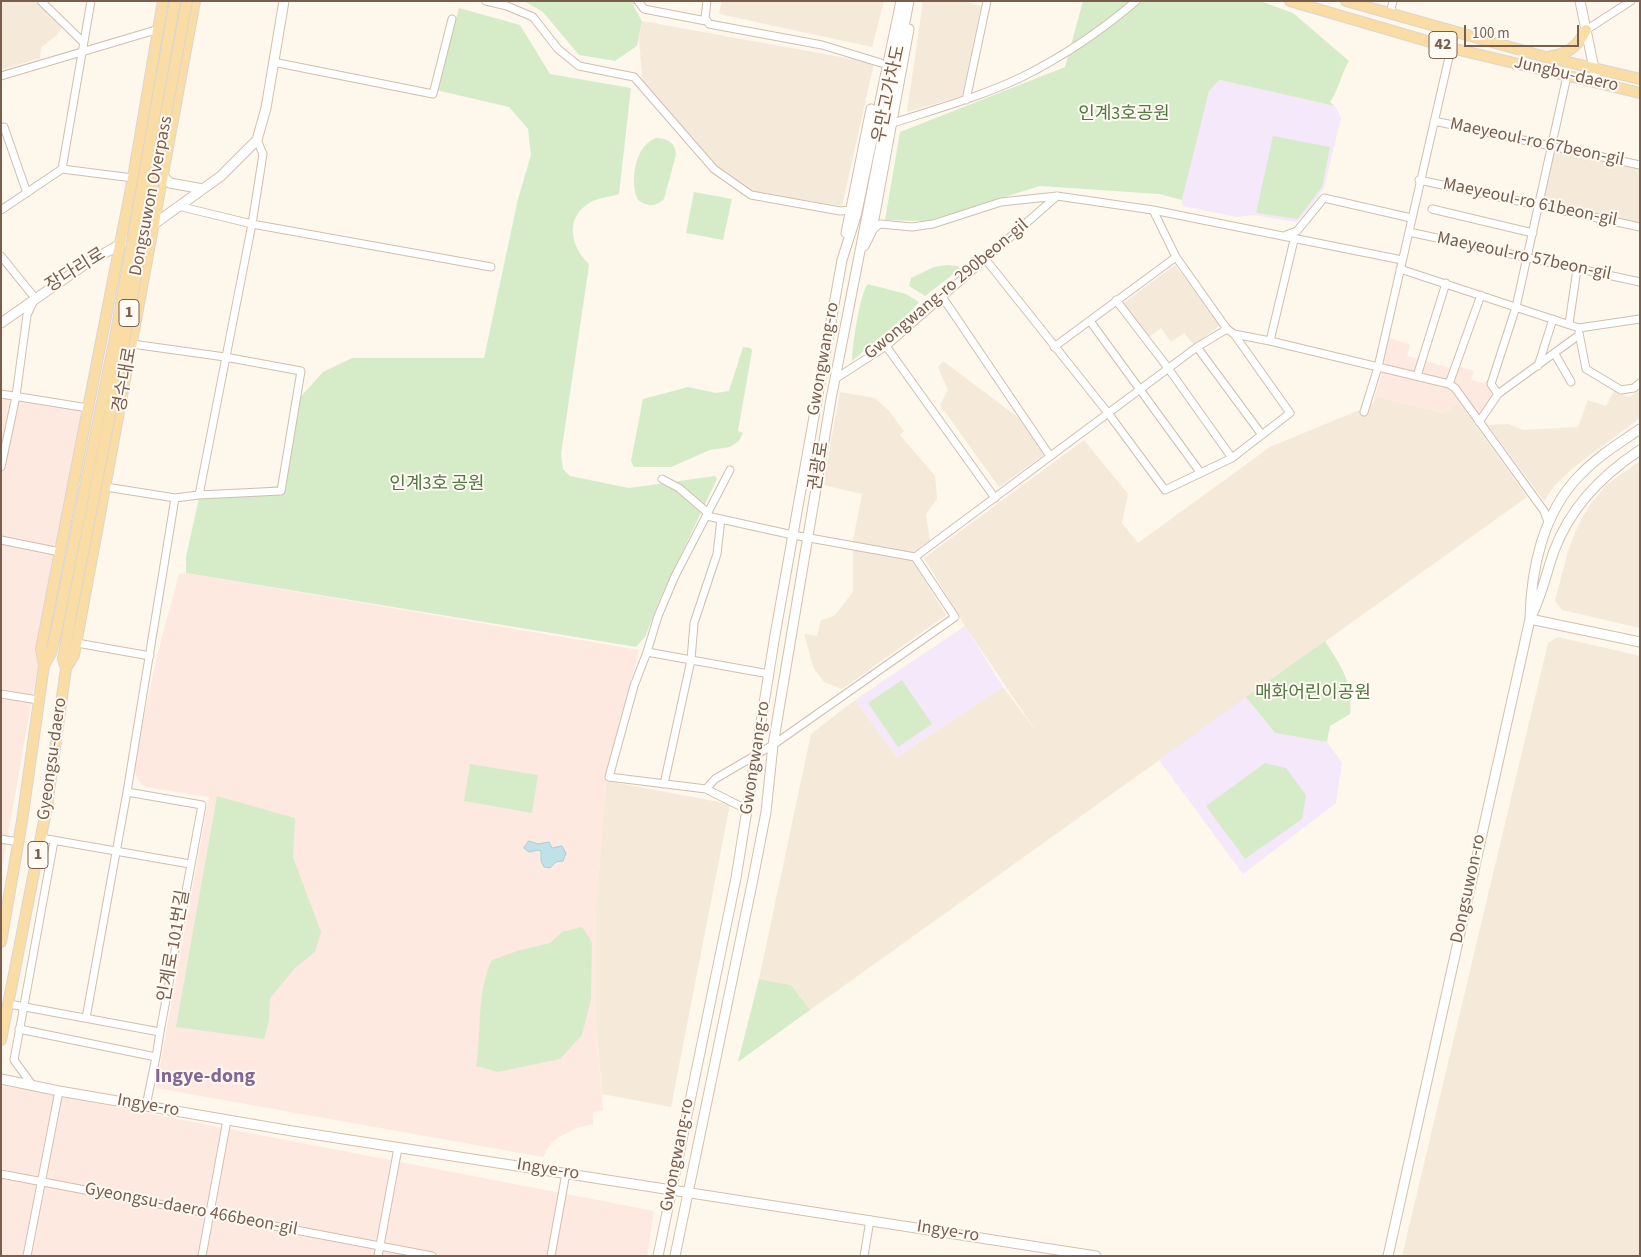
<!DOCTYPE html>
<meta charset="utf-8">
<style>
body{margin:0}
#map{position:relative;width:1641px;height:1257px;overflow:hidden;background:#fdf7ec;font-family:"Source Sans 3",sans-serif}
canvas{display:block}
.frame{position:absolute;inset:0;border:2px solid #795e4d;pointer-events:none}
.scale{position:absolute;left:1464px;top:25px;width:115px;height:22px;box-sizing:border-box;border:2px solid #795e4d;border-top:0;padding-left:6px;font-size:15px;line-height:18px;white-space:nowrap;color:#795e4d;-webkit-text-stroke:4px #fffaf3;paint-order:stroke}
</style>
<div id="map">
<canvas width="1641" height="1257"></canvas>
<div class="frame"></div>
<div class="scale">100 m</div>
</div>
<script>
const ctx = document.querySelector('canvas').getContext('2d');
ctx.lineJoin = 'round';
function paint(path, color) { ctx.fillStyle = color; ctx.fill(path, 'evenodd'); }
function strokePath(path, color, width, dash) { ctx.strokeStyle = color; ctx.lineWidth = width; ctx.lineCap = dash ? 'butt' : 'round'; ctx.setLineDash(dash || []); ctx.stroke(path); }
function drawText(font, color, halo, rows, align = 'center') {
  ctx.font = font + ' "Source Sans 3","Noto Sans KR",sans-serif'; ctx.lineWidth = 4; ctx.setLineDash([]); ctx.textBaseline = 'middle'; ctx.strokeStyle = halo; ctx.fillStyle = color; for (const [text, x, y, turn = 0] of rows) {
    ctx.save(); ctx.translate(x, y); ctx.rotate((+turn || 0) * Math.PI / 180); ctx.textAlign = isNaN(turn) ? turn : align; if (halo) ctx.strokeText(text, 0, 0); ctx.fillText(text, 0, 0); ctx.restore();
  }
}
paint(new Path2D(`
 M1 1H37L64 25 56 36 41 47 40 58 1 70Z
 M722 1H884L872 47 719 14Z
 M923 1H962L981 6 962 96 907 112Z
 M642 21 874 63 842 206 753 192 714 169 643 85 639 40Z
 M1553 150 1640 166V224L1541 202Z
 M1175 265 1220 325 1194 345 1184 333 1171 342 1161 328 1148 338 1122 304Z
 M943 361 1019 418 1045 454 999 487 940 405 948 390 938 367Z
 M1640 390V418L1574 467 1555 485 1544 501 1488 425 1508 424 1523 430 1578 427 1588 400 1606 406 1614 391 1629 397Z
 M840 392 875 398 889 411 904 431 900 435 935 476 937 499 926 514 930 540 914 552 913 561 946 615 842 689 824 682 814 669 804 634 817 636 821 620 834 616 853 592V540L862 494 823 485Z
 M1375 396 1444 413 1459 402 1527 497 810 1010 791 985 759 979 811 734 855 700 897 757 1003 687 1038 734 965 626 924 558 1084 440 1128 494 1122 523 1138 543 1270 447 1369 406 1374 402Z
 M1640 461V628L1562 610 1555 601 1568 551 1577 528 1589 506 1606 485Z
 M1558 637 1640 656V1256H1402L1548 643Z
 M606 781 730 804 671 1107 602 1094 596 1023V908Z`), '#f5e9da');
paint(new Path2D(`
 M1387 337 1410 345 1407 356 1457 370 1458 366 1474 371 1471 380 1483 383 1486 381 1499 399 1477 426 1459 402 1444 413 1375 396 1384 365 1382 360Z
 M1 397 83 411 1 874Z
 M186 573 639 650 606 781 596 908V1023L603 1111 593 1112V1124L577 1128 559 1137 551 1143 543 1157 156 1088 209 797 145 787 137 779 134 766 157 656 179 574Z
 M1 1085 654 1211 647 1256H1Z`), '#fde9e0');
paint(new Path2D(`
 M1220 80 1335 106 1341 118 1324 188 1305 216 1296 222 1254 215 1237 217 1183 206 1182 200 1209 91Z
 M965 626 1003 687 897 757 855 700Z
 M1246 697 1275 733 1327 742 1342 763 1336 803 1243 874 1159 760Z`), '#f4e8fa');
paint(new Path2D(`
 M524 1H634V7L642 21 637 46 615 61 579 55 543 12Z
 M1083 1H1260L1293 13 1349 61C1341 74 1339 89 1330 102L1335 106 1220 80 1209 91 1182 200 1159 194 1040 186 927 221 885 220 900 132 1065 67Z
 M459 8 520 25 550 74 631 88 619 194C610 197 597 198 589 203 564 219 571 247 589 264L588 272 561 454 563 469 570 476 629 488 715 476 717 479 659 601 645 637 636 647 186 573V557L199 498 282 485 294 404 323 372 352 358H484L518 199 531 155 528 129 509 107 436 90Z
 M1273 136 1330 147 1322 187 1298 219 1256 213Z
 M656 138C667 138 676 143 676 155L664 199C656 207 647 207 638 200 629 182 635 145 656 138Z
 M694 192 732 199 723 240 686 233Z
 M947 265 958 266 960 269 925 296 909 286 911 278 934 267Z
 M868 284 906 294 919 302 908 314 852 361C852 348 860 292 868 284Z
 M743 347 751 348 752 351 738 431 743 433 739 441 730 447 710 450 671 467H634L631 461 643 399 688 387 716 393 729 391Z
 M1325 641C1342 668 1353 682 1350 714L1330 726 1327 742 1275 733 1246 697Z
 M902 680 932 724 898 747 868 703Z
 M1265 763 1286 768 1306 795 1302 819 1245 859 1206 806Z
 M470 764 538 775 532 813 464 801Z
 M217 796 295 818 293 857 321 932 315 952 295 968 270 998 269 1021 264 1039 176 1027Z
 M582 927 592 942 591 999 582 1035 560 1059 498 1072 476 1066C482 1031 476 992 492 960L517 951 550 943 562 932Z
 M759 979 791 985 810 1010 738 1062Z`), '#d6ecc9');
const water = new Path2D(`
 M529 841 538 844 549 842 552 848 562 846 566 853 563 861 556 862 550 868 544 867 541 861V851L538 850 529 852 524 848Z`);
paint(water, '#bfe1e8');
strokePath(water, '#a5d0d9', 1);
const street = new Path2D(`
 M41 1 83 42
 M486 1 507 6 533 17 558 49 579 66 634 77 714 169 751 195 840 211 850 210
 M638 1 644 9 706 21
 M707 1 705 18 709 24 822 45 881 63
 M1390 14 1393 1
 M1586 30 1631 1
 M273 62 433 94 452 19
 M1 76 159 29
 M966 100 987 1
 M1434 121 1640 165
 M893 123C936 109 980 97 1022 77 1062 57 1102 30 1136 1
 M1 128 4 127 27 193
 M62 169 91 1
 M1419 180 1640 227
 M178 206 252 224 491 267
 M1432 209 1533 233
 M1 210 62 169 133 178
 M872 230 880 224 912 227 933 224 1001 202 1057 196 1153 210 1402 260
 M1409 232 1640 282
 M1286 235 1297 231 1324 198 1411 218
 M1 256 35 298 27 315 16 396 1 467
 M986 260 1108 413 1165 490 1232 458 1290 413 1234 334 1227 329 1176 257 1153 210
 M1400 269 1579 328 1640 319
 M943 298 1050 456
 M1116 300 1168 368 1232 458
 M1090 321 1200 472
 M1569 324 1577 269
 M1579 333 1586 369 1621 390 1634 388 1640 383
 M1234 334 1270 341 1449 384 1455 388 1544 511 1548 522
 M1270 341 1294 240
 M132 344 225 357 301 371 281 491 199 495
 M886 346 995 498
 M1054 347 1176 257
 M1197 347 1262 435
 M1555 354 1571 382
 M1538 366 1553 319
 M1417 376 1446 283
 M835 379 886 346 1057 196
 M1449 384 1481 295
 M1 394 88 408
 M1498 394 1491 384 1516 307 1567 76
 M1364 412 1378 367 1455 31
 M1479 422 1498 394 1579 335
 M730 470 675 576 658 616 647 652 634 686 609 777 706 789 748 810
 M662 479 679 488 708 513
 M106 487 175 498 127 792
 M175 498 199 495 252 224 263 154 257 140
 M707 516 793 535 915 557 1197 347 1227 329
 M1 540 60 552
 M77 643 150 656
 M647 652 769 674
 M1 694 38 700
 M664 784 691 660 694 623 717 554 721 519
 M706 789 715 779 773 745 955 617 915 557
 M41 838 190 864
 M1 839 18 842
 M9 1004 160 1032 156 1057
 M86 1018 127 792 202 805 160 1032
 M19 1029 156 1057 146 1106
 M33 1086 14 1060 54 841
 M1 1174 432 1256
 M27 1256 59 1091
 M202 1256 227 1120
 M378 1256 398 1148
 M551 1256 566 1173
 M864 1256 870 1220`);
const secondary = new Path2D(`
 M1580 1 1597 83
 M163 176 170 183 203 189
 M150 227 221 176 257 140 266 108 284 1
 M846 233 871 109
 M864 246 872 230 909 29
 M1 323 87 263 137 235
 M1531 617C1542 595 1546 574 1554 551 1570 508 1602 475 1640 450
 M1530 619 1640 642
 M1 1079 59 1091 292 1131 1096 1256
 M658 1256 736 878 775 635 842 260 856 216 901 1
 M675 1256 753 879 766 812 773 745 831 399 909 1
 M1388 1256 1530 619C1531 569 1543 513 1579 476 1597 457 1618 444 1640 429`);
const primary = new Path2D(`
 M1290 1 1451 48 1640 93
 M1346 1 1542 56 1640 79
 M1551 56C1568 55 1579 44 1586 30
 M44 665 51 653 58 623
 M66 668 63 659 69 625
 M1 942 22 821 44 665 41 649 133 178 163 1
 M1 1040 47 806 66 668 74 655 195 1`);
strokePath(street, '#d0bfb0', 9);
strokePath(secondary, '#d3c0ae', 11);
strokePath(primary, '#dcd5d1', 12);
strokePath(street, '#fff', 7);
strokePath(secondary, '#fff', 9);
strokePath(primary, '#fadda5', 10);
const primaryBridge = new Path2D(`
 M58 623 116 332 175 1
 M69 625 116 384 187 1`);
strokePath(primaryBridge, '#dcd5d1', 12, []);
strokePath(primaryBridge, '#fadda5', 10);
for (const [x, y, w] of [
 [1443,45,28],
 [129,313,20],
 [38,855,20]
]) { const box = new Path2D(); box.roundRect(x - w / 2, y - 13.5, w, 27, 4); ctx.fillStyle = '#fffaf3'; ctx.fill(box); strokePath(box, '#795e4d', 1); }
drawText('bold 16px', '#795e4d', null, [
 ["42",1443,45],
 ["1",129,313],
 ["1",38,855]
]);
drawText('18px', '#795e4d', '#fffaf3', [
 ["Jungbu-daero",1566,75,13],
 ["우만고가차도",890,94,-78],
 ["Maeyeoul-ro 67beon-gil",1537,143,12],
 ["Dongsuwon Overpass",152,196,-79],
 ["Maeyeoul-ro 61beon-gil",1530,203,12],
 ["Maeyeoul-ro 57beon-gil",1524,257,12],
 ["장다리로",76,271,-32],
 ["Gwongwang-ro 290beon-gil",947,290,-40],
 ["Gwongwang-ro",824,359,-80],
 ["경수대로",126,380,-80],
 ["권광로",820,466,-81],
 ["Gwongwang-ro",756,758,-81],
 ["Gyeongsu-daero",53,759,-82],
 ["Dongsuwon-ro",1469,889,-78],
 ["인계로 101번길",175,946,-80],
 ["Ingye-ro",148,1106,10],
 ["Gwongwang-ro",678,1155,-79],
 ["Ingye-ro",548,1170,9],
 ["Gyeongsu-daero 466beon-gil",191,1210,11],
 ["Ingye-ro",948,1232,9]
]);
drawText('18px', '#517941', '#fffaf3', [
 ["인계3호공원",1124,115],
 ["인계3호 공원",437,485],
 ["매화어린이공원",1313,694]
]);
drawText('bold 20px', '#866694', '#fffaf3', [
 ["Ingye-dong",205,1078]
]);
</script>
